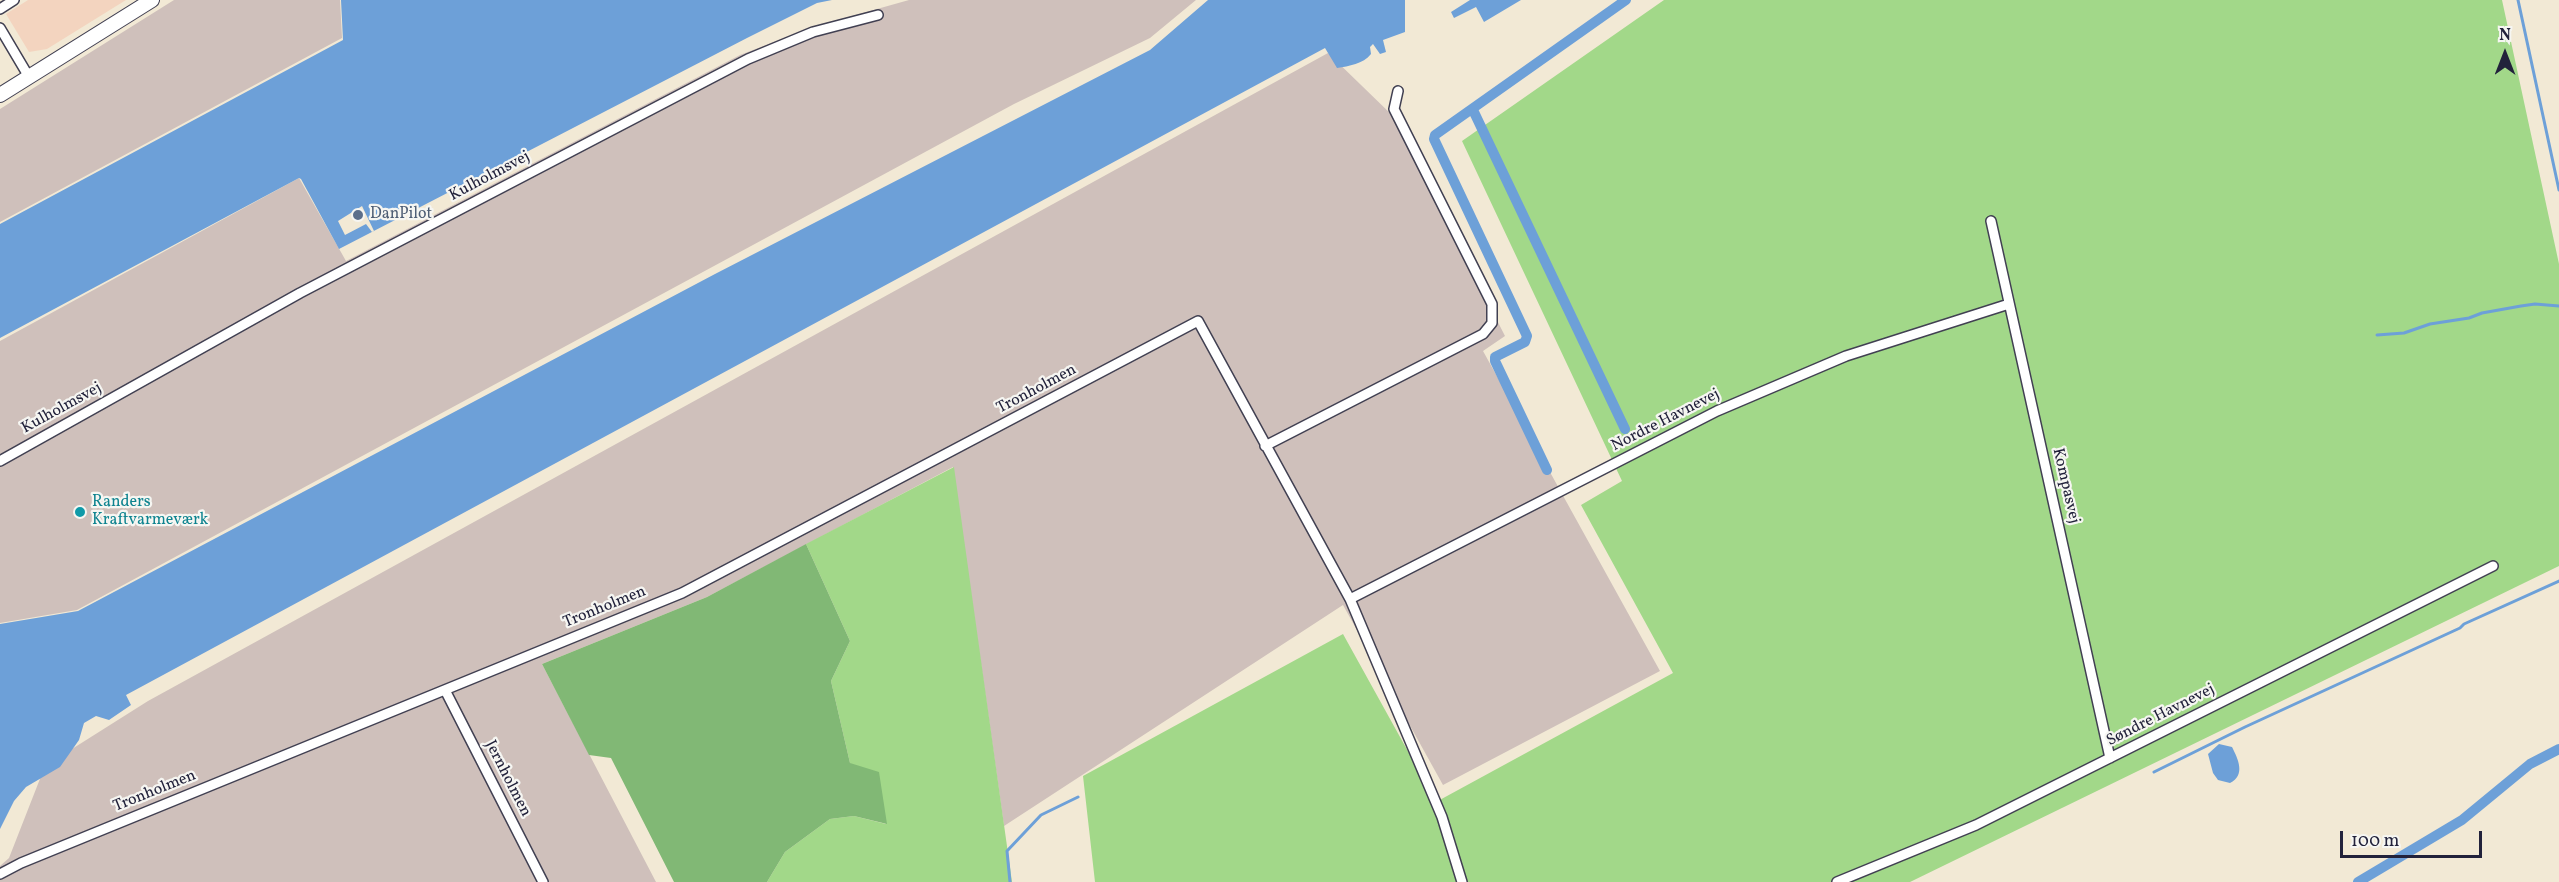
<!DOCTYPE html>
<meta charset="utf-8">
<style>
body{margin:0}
#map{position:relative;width:2559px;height:882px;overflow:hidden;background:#f2e9d5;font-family:Vollkorn,serif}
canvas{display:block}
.north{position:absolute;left:2475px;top:24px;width:60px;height:60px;-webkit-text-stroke:4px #f6f6f2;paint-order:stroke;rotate:0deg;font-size:16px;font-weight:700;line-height:24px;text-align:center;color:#22223b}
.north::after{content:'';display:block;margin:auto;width:21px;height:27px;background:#22223b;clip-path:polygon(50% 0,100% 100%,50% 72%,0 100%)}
.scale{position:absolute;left:2340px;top:831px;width:142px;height:27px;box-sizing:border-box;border:3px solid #22223b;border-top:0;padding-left:8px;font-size:18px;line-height:21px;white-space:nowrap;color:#22223b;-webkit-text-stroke:4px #f6f6f2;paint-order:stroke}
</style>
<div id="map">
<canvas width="2559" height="882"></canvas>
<div class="north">N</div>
<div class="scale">100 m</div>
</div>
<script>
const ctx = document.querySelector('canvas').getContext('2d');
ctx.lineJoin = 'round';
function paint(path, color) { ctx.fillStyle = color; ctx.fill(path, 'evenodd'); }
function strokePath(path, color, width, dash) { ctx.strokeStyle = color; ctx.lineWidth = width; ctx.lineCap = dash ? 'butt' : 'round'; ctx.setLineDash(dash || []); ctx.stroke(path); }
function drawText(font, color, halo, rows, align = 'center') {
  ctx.font = font + ' Vollkorn,serif'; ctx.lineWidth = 4.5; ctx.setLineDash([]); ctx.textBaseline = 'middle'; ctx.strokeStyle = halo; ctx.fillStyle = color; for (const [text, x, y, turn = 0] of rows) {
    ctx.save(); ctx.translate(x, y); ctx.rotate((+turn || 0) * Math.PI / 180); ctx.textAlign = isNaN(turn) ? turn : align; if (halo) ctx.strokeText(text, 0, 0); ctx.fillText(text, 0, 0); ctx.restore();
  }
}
paint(new Path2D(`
 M28 0H126L47 49 29 52 6 14Z`), '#f3d4bf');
paint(new Path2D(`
 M174 0H340L342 38 0 222V109Z
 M909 0H1196L1150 38 1014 104 77 610 0 623V341L299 178 346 261 740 55 813 27Z
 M1328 53 1393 116 1505 336 1483 351 1660 671 1443 785 1343 605 1004 826 953 467 707 597 542 664 656 882H0V866L9 858 45 766 148 701Z`), '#cfc0bb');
paint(new Path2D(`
 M1664 0H2502L2559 264V566L1910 882H1095L1083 776 1343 634 1436 802 1673 673 1581 505 1622 481 1462 141Z
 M954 467 1012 882H767L785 852 830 819 854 816 886 824 850 763 831 681 850 641 806 544Z`), '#a2d889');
paint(new Path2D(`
 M806 544 850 641 831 681 850 763 879 772 887 824 854 816 830 819 785 852 767 882H674L611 758 589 755 542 664 707 597Z`), '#81b875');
paint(new Path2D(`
 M341 0H832L817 3 747 38 339 249 301 179 299 178 0 338V224L343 40Z
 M1208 0H1405V32L1383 40 1386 52 1380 54 1373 44 1370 47 1371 54C1363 64 1349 66 1337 68L1325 48 126 695 131 705 109 720 96 716 84 723 79 740 60 767 26 787 14 801 0 829V624L78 611 715 274 1150 50Z
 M1470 0H1521L1484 22 1476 7 1454 18 1451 12Z
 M2219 744 2232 747C2238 759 2246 775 2230 783L2218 780 2213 773 2208 754Z`), '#6da0d8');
paint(new Path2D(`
 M362 206 374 231 372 232 366 224 345 235 338 221Z`), '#f2e9d5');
strokePath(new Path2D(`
 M2518 0 2559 190
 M2377 335 2404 333 2430 324 2469 318 2482 313 2521 306 2535 304 2559 306
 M2154 772 2245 727 2460 628 2464 624 2559 581
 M1010 882 1007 851 1041 815 1078 797`), '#6da0d8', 3);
strokePath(new Path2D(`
 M1473 110 1625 429
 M1547 470 1495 361V357L1525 342 1527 336 1434 139 1435 135 1626 0
 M2358 882 2462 820 2530 764 2559 749`), '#6da0d8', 10);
const street = new Path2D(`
 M0 9 14 0
 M0 28 29 77
 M1991 221 2110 758
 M1265 446 1483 334 1492 323V304L1394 109 1398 91
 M0 461 300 293 748 59 813 32 878 15
 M1350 599 1717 411 1846 356 2009 304
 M445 690 543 882
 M0 874 21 863 682 593 1198 321 1350 599 1442 817 1462 882
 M1837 882 1976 825 2493 566`);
const secondary = new Path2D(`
 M0 95 152 0`);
strokePath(street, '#414052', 12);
strokePath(secondary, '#414052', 16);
strokePath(street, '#fff', 9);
strokePath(secondary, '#fff', 14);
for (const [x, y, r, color] of [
 [358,215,6,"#5c6f8a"],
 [80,512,6,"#0f9aa8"]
]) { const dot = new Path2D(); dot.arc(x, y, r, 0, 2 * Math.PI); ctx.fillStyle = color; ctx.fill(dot); strokePath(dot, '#f6f6f2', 2); }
drawText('16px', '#22223b', '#f6f6f2', [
 ["Kulholmsvej",490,177,-28],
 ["Tronholmen",1037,390,-28],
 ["Kulholmsvej",62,409,-29],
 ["Nordre Havnevej",1666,421,-27],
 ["Kompasvej",2065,486,77],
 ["Tronholmen",605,608,-22],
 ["Søndre Havnevej",2161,716,-27],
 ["Jernholmen",507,779,63],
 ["Tronholmen",155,792,-22]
]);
drawText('16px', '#4e5e75', '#f6f6f2', [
 ["DanPilot",370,215]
], 'left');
drawText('16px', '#0d838f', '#f6f6f2', [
 ["Randers",92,503],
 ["Kraftvarmeværk",92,521]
], 'left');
</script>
